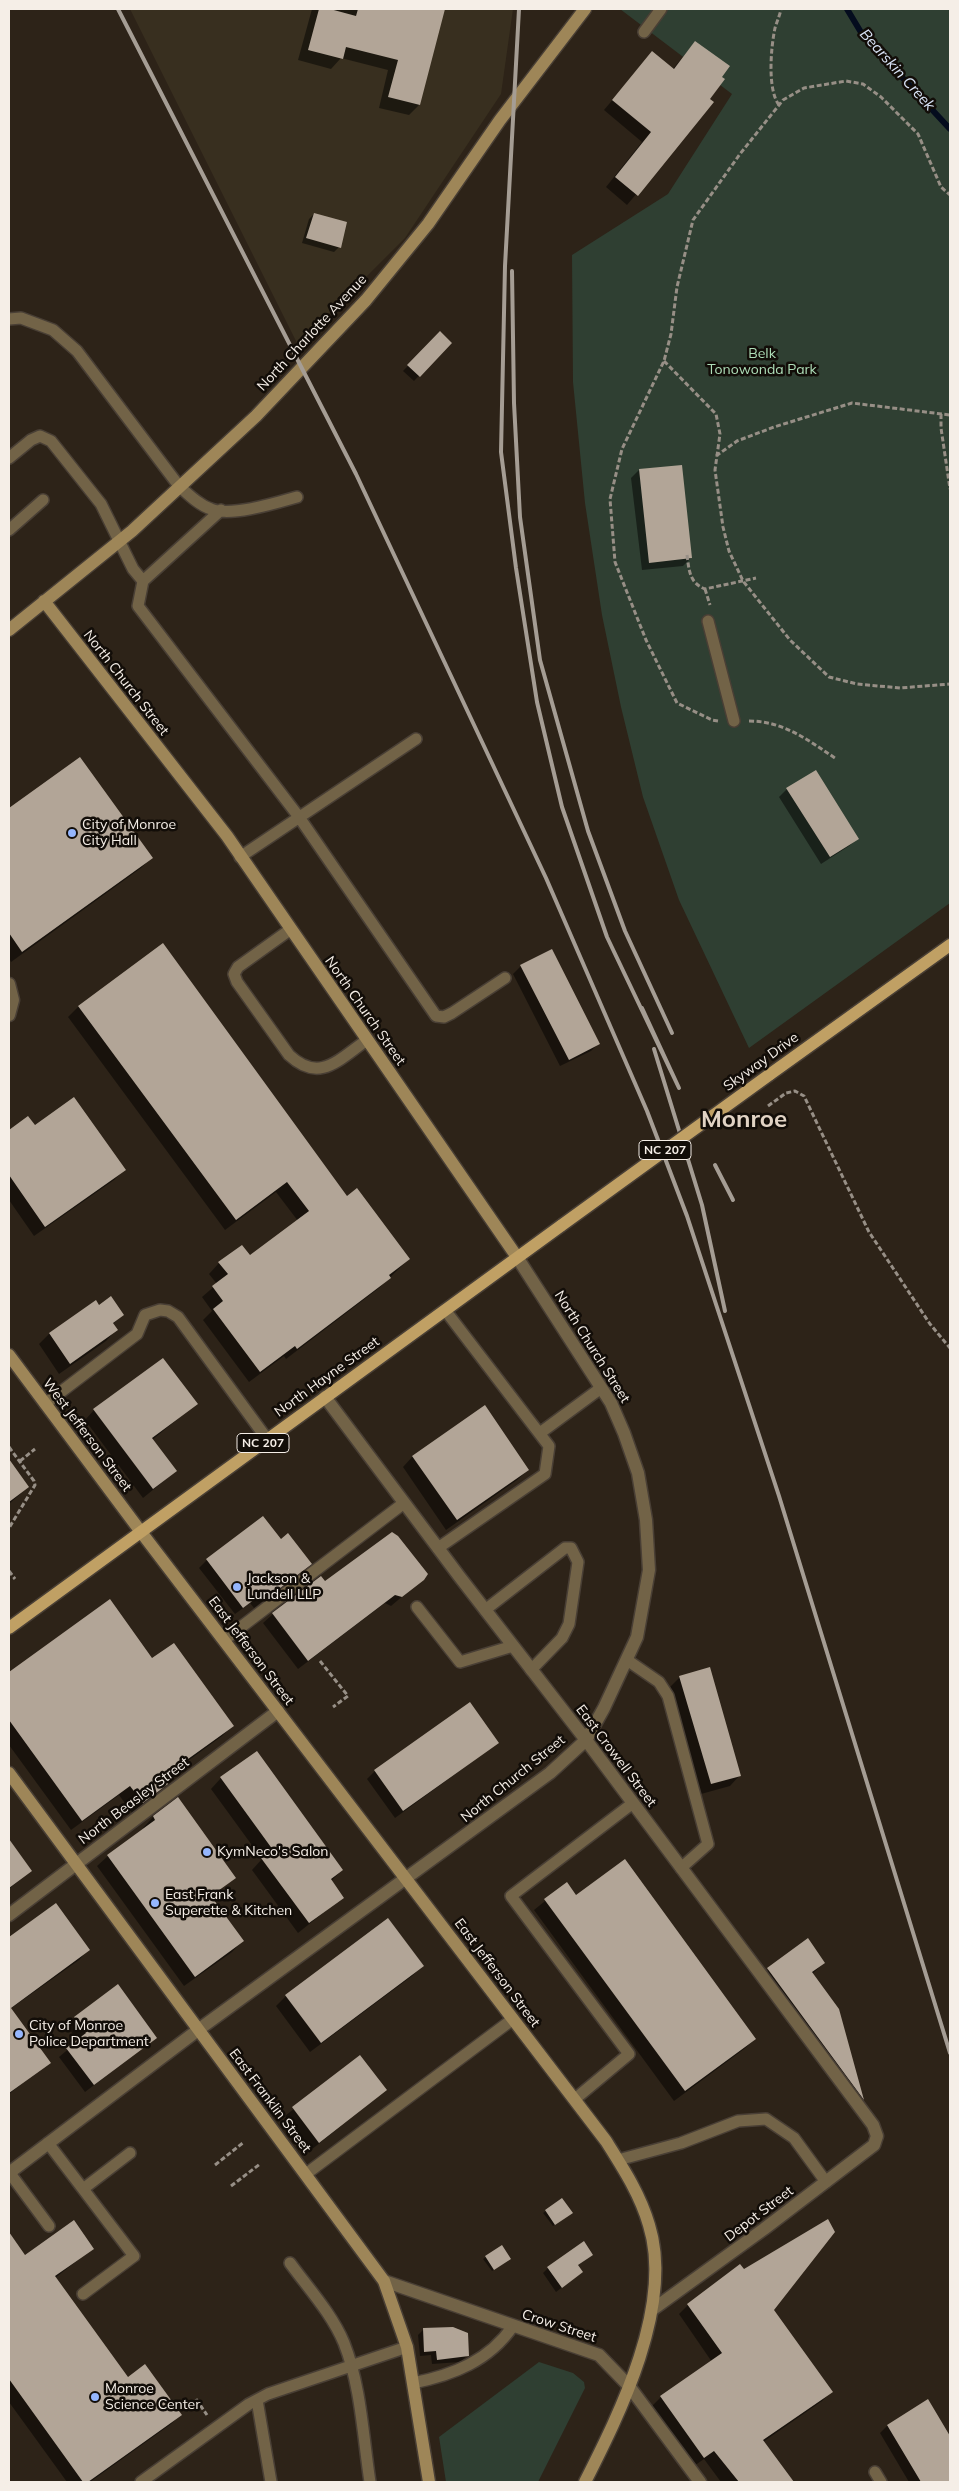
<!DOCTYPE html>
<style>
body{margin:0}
#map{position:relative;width:959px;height:2491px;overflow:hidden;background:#2d2318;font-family:Mulish,sans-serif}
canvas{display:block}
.frame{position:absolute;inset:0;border:10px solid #f5eee7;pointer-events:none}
</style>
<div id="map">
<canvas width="959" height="2491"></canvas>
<div class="frame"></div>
</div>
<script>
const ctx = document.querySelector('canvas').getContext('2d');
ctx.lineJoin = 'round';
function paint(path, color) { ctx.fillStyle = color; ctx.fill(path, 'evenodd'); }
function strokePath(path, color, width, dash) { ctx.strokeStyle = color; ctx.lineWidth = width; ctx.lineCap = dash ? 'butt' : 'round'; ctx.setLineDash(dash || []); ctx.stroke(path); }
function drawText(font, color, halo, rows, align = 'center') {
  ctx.font = font + ' Mulish,sans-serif'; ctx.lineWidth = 5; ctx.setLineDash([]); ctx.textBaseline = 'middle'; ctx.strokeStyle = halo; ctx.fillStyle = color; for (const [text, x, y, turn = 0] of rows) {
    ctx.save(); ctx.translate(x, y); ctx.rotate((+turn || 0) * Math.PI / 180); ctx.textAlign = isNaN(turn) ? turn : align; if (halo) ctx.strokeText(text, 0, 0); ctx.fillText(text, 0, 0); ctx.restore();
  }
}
paint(new Path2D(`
 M130 9H513L501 94 405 238 298 345Z`), '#382f1f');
paint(new Path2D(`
 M620 9H950V903L749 1048 679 900 643 797 621 707 602 615 585 503 573 382 572 255 668 194 732 94Z
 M539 2362 573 2373 584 2382 585 2388 538 2482H446L439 2437Z`), '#2f3f32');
paint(new Path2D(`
 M312 9H444L419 105 409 115 379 108 388 70 341 58 331 69 298 60Z
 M695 42 708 99 713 103 627 205 606 187 642 142 604 110 652 53 672 70Z
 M314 214 339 247 334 252 302 243 309 219Z
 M440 333 450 343 414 381 403 371Z
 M639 470 691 558 683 566 642 570 631 478Z
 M80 759 151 858 141 868 11 962 9 958V810Z
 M787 789 857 839 849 846 821 864 779 797Z
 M521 966 599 1043 591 1051 560 1066 513 974Z
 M79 1006 347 1198 409 1259 379 1288 286 1359 284 1356 249 1382 203 1320 212 1311 202 1297 217 1284 209 1274 219 1263 250 1257 298 1221 276 1192 225 1230 68 1017Z
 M28 1118 34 1126 124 1170 114 1180 34 1236 9 1200V1132Z
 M98 1306 122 1315 113 1324 116 1330 106 1341 59 1374 39 1344 49 1334Z
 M196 1404 152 1440 176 1471 143 1498 85 1420 94 1410Z
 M413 1456 528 1470 517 1480 446 1530 403 1467Z
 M9 1461 28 1487 9 1504Z
 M392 1533 423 1579 391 1606 385 1603 298 1669 263 1623 273 1614 324 1583Z
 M281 1540 310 1564 254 1608 250 1603 235 1614 199 1568 207 1560Z
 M109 1601 152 1660 233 1725 222 1736 163 1779 166 1784 132 1813 119 1795 71 1830 9 1745V1674Z
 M680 1677 740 1775 730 1786 701 1794 670 1687Z
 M498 1743 395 1818 367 1779 375 1771Z
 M221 1778 342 1870 331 1881 343 1897 298 1933 252 1870 262 1859 211 1789Z
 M177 1799 234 1878 211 1898 242 1941 232 1952 184 1986 97 1866 108 1856 144 1830 143 1828 153 1817Z
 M9 1841 30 1871 9 1889Z
 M566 1884 576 1896 755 2039 744 2049 674 2101 534 1910Z
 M56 1905 88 1950 79 1960 10 2009 49 2062 9 2094V1938Z
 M807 1940 824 1963 812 1974 838 2009 863 2099 856 2106 760 1977Z
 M422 1966 412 1976 310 2052 276 2006 286 1996Z
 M118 1986 156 2038 85 2092 59 2057 78 2041 67 2026Z
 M360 2056 386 2090 311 2150 285 2116Z
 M546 2211 569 2215 553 2226 543 2213Z
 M9 2234 25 2257 92 2249 55 2278 128 2379 180 2415 171 2424 90 2482H67L9 2402V2347L11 2345 9 2342Z
 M502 2246 508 2261 492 2271 483 2259Z
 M592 2255 577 2266 582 2272 556 2292 543 2273 548 2268Z
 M688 2305 773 2310 831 2392 822 2401 763 2442 790 2478 785 2482H721L704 2459 694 2466 652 2406 661 2397 712 2362 679 2314Z
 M423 2330 468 2355 460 2362 432 2364 431 2355 420 2356 418 2335Z
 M928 2401 950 2438V2482H909L880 2433 887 2426Z`), '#0007');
strokePath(new Path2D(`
 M847 9 862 34 950 129`), '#040c1e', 6);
paint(new Path2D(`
 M319 9H330L356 16 358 9H445L420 105 388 97 398 60 346 47 343 59 308 50Z
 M695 41 730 66 722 77 725 79 710 99 714 102 638 196 615 177 651 132 612 100 652 51 674 69Z
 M314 213 347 222 341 248 306 238Z
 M440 331 452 343 420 377 407 365Z
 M682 465 692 558 649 563 639 469Z
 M80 757 153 858 22 952 9 933V808Z
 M816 770 859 839 830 857 786 788Z
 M163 943 347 1196 357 1188 410 1259 389 1275 391 1278 297 1349 295 1346 260 1372 213 1309 223 1301 212 1286 228 1274 218 1262 242 1245 250 1255 309 1211 287 1182 236 1220 78 1006Z
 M552 949 600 1044 569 1060 520 965Z
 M74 1097 126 1170 45 1227 9 1175V1130L28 1116 35 1125Z
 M111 1296 124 1315 113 1323 118 1330 70 1364 49 1333 96 1300 99 1305Z
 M163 1358 198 1404 152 1438 177 1471 153 1489 93 1409Z
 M485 1405 529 1470 457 1520 412 1456Z
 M9 1459 29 1487 9 1502Z
 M263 1516 281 1539 288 1533 312 1564 263 1601 259 1596 243 1608 206 1559Z
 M392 1532 398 1536 428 1574 424 1580 402 1597 395 1595 308 1661 272 1613 321 1576 325 1581Z
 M110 1599 152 1658 174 1643 234 1726 163 1777 168 1784 143 1803 130 1786 82 1821 9 1720V1672Z
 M710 1667 741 1776 711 1784 679 1676Z
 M470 1702 499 1743 403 1811 374 1770Z
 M257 1751 343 1870 331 1879 344 1898 309 1923 261 1858 273 1850 220 1777Z
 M178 1797 236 1878 211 1896 244 1941 195 1977 107 1855 155 1820 153 1816Z
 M9 1839 32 1871 9 1888Z
 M625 1859 756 2039 685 2091 544 1899 567 1882 576 1895Z
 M56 1903 90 1950 11 2008 51 2063 9 2093V1937Z
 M388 1918 424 1966 321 2043 285 1995Z
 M808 1938 825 1963 812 1972 839 2009 864 2100 767 1968Z
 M118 1984 157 2038 94 2085 66 2048 86 2033 74 2017Z
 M360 2055 387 2090 319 2143 292 2107Z
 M562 2198 573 2213 555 2225 545 2210Z
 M828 2219 835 2232 774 2310 833 2392 763 2440 794 2482H739L714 2451 704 2458 660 2396 722 2353 687 2304 740 2264 744 2269Z
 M74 2220 94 2249 55 2276 128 2377 145 2364 182 2415 88 2482H83L9 2379V2232L25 2255Z
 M584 2241 593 2255 578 2265 583 2272 562 2288 547 2267Z
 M502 2245 511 2259 494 2270 485 2256Z
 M453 2327 468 2333 469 2356 437 2360 436 2351 424 2352 423 2328Z
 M928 2399 950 2436V2482H921L887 2425Z`), '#b2a597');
const service = new Path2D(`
 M644 32 661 9
 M9 319 21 318 53 330 77 351 179 486C189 495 199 505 211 509 231 517 276 503 297 497
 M9 458 31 440 40 436 51 441 101 504 133 569 143 581
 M221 510 143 581 138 606 299 817 436 1016 444 1017 452 1013 505 978
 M9 530 43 500
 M708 621 734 721
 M240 857 416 739
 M291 929 238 967 234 974 237 982 289 1055C320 1084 339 1059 367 1040
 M45 1404 137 1334 145 1315 160 1310 168 1311 178 1317 267 1439
 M540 1433 601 1388
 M438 1548 545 1474 549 1446 445 1310
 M417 1607 460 1662 513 1646
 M485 1610 565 1548H571L578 1562 569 1624 562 1638 531 1670
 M224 1640 404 1503
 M627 1660 659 1682 668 1696 708 1844 681 1868
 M575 2099 629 2054 511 1896 633 1803
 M48 2143 134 2256 83 2294
 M618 2160 681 2143 738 2121 766 2119 794 2138 826 2182
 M9 2172 49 2226
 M306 2174 513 2019
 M83 2189 130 2153
 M290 2263C309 2289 332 2314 344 2343 361 2386 363 2437 370 2482
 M413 2383C453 2375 489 2361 513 2326
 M257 2400 271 2482
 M875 2472 881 2482
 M141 2482 249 2404 268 2394 407 2347`);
const minor = new Path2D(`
 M9 984 13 1000 9 1015
 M325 1397 459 1576 586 1740 873 2125 877 2136 874 2145 764 2229 652 2310
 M9 1915 278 1711
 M9 2173 198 2030 550 1773 586 1740 604 1708 637 1637 649 1570 646 1520 638 1473 624 1433 611 1403 517 1257
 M384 2281 599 2355 629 2386 700 2482`);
const secondary = new Path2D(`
 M44 601 227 836 517 1257
 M9 630 132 531 256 416 366 300 428 224 500 120 585 9
 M9 1355 141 1532 606 2141C623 2168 640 2194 649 2225 674 2305 620 2413 585 2482
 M9 1773 384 2281 407 2347 429 2482`);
const primary = new Path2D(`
 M769 1075 950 945
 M9 1628 562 1225`);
strokePath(service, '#493f35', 14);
strokePath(minor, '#493f35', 15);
strokePath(secondary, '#493f35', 15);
strokePath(primary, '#493f35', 15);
strokePath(new Path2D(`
 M779 105C767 89 771 47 775 28 777 21 780 15 781 9
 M664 361 716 414 720 434 715 470 723 527 729 551 743 581 790 640 829 677 857 684 900 688 950 684
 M941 414V428L950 489
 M716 456 737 441 774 427 852 403 950 415
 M687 555C689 569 689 583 705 589L756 578
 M705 589 710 605
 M718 721 712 720 677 703 646 640 615 562 610 499 622 449 664 361 671 334 677 287 693 220 740 154 783 100 804 88 846 81 863 84 881 97 918 134 941 187 950 195
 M749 721C783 721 808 740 835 758
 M768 1106 786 1093 795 1091 804 1096 869 1232 930 1324 950 1348
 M9 1447 34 1481 35 1485 9 1528
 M20 1461 35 1449
 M9 1571 15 1579
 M320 1661 348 1696 333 1707
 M215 2165 244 2142
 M231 2186 260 2164
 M196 2399 207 2415`), '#978f86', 3, [5, 2.5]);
strokePath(service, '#726347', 11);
strokePath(minor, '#726347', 12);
strokePath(secondary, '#9e8658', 12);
strokePath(primary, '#c0a064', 12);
strokePath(new Path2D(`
 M118 9 356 474 546 878 647 1111 687 1216 779 1496 950 2053
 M519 9 505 266 501 452 516 568 537 702 562 807 607 937 679 1088 642 1008
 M512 271 514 403 520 517 540 660 588 831 625 931 672 1033
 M654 1049 702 1205 725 1311
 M715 1165 733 1200`), '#a59d94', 4);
const primaryBridge = new Path2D(`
 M562 1225 769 1075`);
strokePath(primaryBridge, '#493f35', 15, []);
strokePath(primaryBridge, '#c0a064', 12);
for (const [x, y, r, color] of [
 [72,833,5,"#95b6fd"],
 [237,1587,5,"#95b6fd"],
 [207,1852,5,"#95b6fd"],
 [155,1903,5,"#95b6fd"],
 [19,2034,5,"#95b6fd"],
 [95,2397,5,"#95b6fd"]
]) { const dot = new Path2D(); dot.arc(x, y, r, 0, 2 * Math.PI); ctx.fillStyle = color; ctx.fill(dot); strokePath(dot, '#120d08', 2); }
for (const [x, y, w] of [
 [665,1150,52],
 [263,1443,52]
]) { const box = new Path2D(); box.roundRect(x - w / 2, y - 9.5, w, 19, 4); ctx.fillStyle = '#120d08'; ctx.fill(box); strokePath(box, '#f5eee7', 1); }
drawText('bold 12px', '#f5eee7', null, [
 ["NC 207",665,1150],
 ["NC 207",263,1443]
]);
drawText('14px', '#f5eee7', '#120d08', [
 ["North Charlotte Avenue",312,333,-47],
 ["North Church Street",126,683,52],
 ["North Church Street",365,1011,55],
 ["Skyway Drive",761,1062,-36],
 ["North Church Street",592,1347,58],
 ["North Hayne Street",327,1377,-36],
 ["West Jefferson Street",87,1435,53],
 ["East Jefferson Street",251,1651,53],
 ["East Crowell Street",616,1756,53],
 ["North Church Street",513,1779,-39],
 ["North Beasley Street",134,1801,-37],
 ["East Jefferson Street",497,1973,53],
 ["East Franklin Street",270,2101,53],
 ["Depot Street",759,2214,-37],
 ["Crow Street",559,2326,18]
]);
drawText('14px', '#aedeb8', '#120d08', [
 ["Belk",762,354],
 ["Tonowonda Park",762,370]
]);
drawText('14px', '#f5eee7', '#120d08', [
 ["City of Monroe",82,825],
 ["City Hall",82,841],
 ["Jackson &",247,1579],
 ["Lundell LLP",247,1595],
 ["KymNeco's Salon",217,1852],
 ["East Frank",165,1895],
 ["Superette & Kitchen",165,1911],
 ["City of Monroe",29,2026],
 ["Police Department",29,2042],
 ["Monroe",105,2389],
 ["Science Center",105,2405]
], 'left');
drawText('italic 15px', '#d9e4f7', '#120d08', [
 ["Bearskin Creek",897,70,48]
]);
drawText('bold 24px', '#e1d3c4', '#120d08', [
 ["Monroe",744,1120]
]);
</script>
